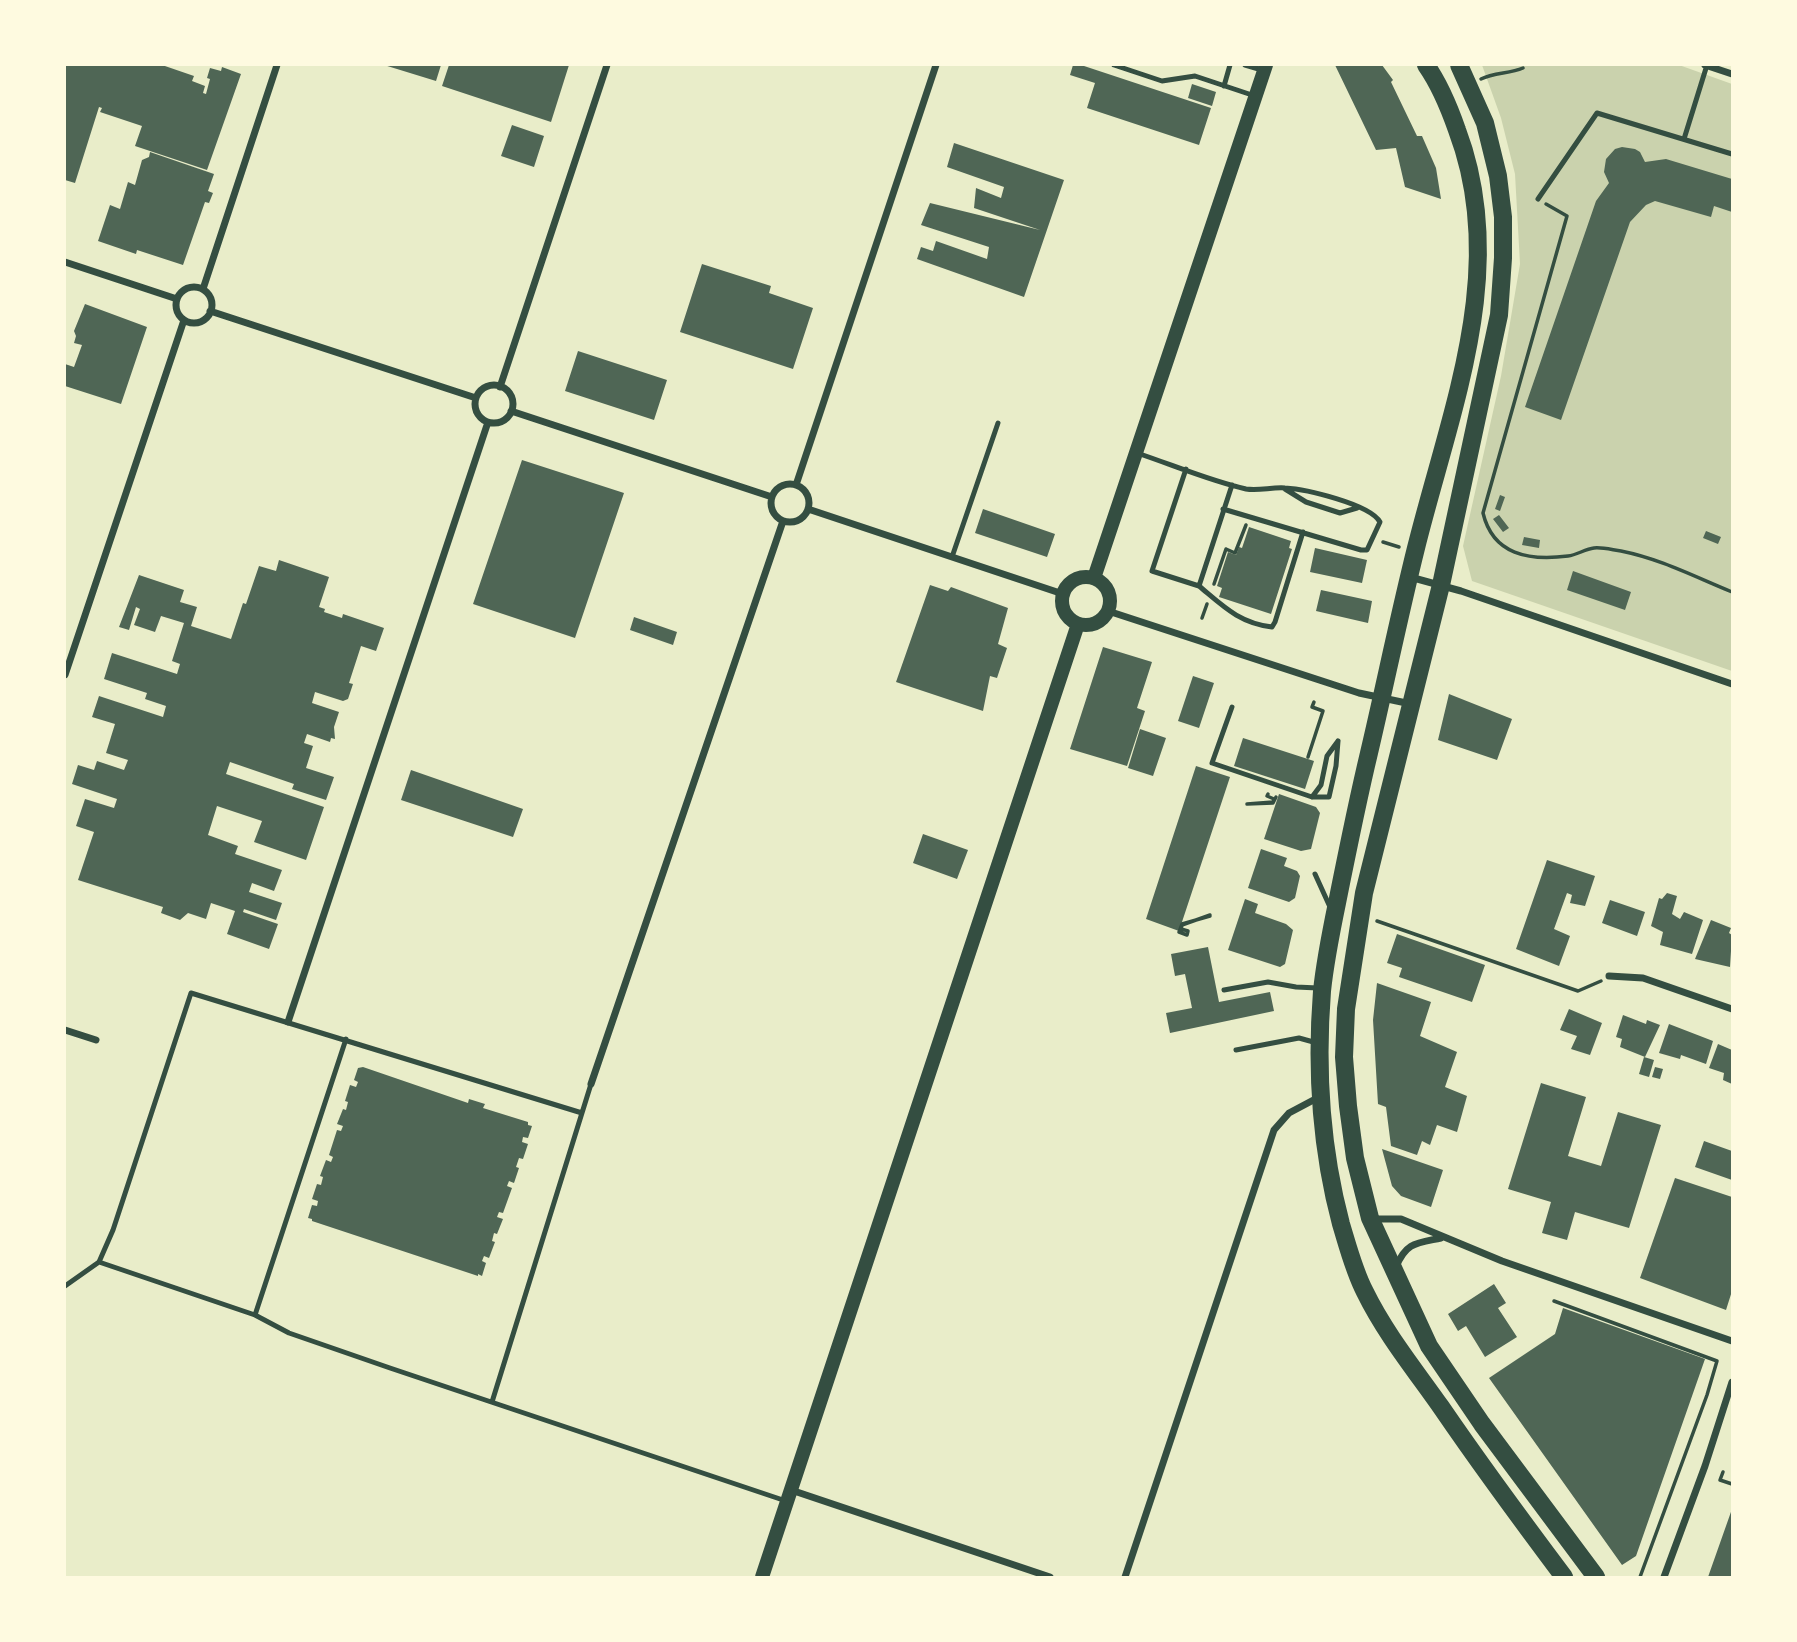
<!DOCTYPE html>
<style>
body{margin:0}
#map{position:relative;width:1797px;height:1642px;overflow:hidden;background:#e9edc9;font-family:"IBM Plex Sans",sans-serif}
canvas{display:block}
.frame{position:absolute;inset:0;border:66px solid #fefae0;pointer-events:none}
</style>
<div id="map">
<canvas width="1797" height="1642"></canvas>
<div class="frame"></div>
</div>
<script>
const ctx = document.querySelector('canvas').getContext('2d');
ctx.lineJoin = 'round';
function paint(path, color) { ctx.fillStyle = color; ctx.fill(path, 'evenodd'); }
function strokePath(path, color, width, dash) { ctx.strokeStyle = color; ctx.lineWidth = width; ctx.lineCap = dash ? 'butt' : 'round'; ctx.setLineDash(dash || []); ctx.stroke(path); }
paint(new Path2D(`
 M1482 65H1679L1732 84V671L1472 581 1463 546 1501 376 1520 264 1515 174 1501 118Z`), '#cad2ad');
paint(new Path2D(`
 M65 65H162L194 76 192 81 205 86 203 93 206 94 210 79 207 78 210 68 221 71 222 67 241 74 207 170 135 146 142 126 100 112 102 108 99 107 75 183 65 180Z
 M384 65H441L436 81Z
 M449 65H569L551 122 442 86Z
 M1073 65H1081L1211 108 1199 145 1087 108 1095 83 1070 75Z
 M1335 65H1382L1393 80 1391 82 1417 136H1422L1436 168 1441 199 1405 187 1396 148 1376 150Z
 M1192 84 1216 92 1212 106 1188 98Z
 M512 125 544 136 534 167 501 156Z
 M954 143 1064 180 1024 297 917 259 921 247 933 251 936 241 987 259 989 247 921 225 930 203 1040 230 974 208 976 188 1001 198 1004 187 947 167Z
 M1622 147 1635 149 1640 152 1645 162 1666 159 1732 179V212L1714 206 1711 217 1655 201 1646 205 1630 222 1561 420 1525 407 1596 201 1609 183 1604 172 1606 159 1615 149Z
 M150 152 214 174 208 191 213 193 209 203 205 202 183 265 137 250 136 254 98 241 110 205 120 209 128 182 135 185 142 160 149 157Z
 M702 264 771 286 769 293 813 308 793 369 680 332Z
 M85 304 147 327 121 404 65 386V364L74 367 82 345 74 343 76 336 74 331Z
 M578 351 667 380 654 420 565 391Z
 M522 460 624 493 575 638 473 604Z
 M1500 495 1505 497 1500 511 1495 509Z
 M983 509 1055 534 1047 557 975 533Z
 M1499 515 1509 528 1503 532 1493 519Z
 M1249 527 1291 541 1289 548 1292 549 1271 614 1219 597 1222 588 1217 586 1228 552 1236 555 1239 547 1242 548Z
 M1706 531 1721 537 1718 544 1703 538Z
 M1524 537 1540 540 1539 548 1522 545Z
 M1315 548 1367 560 1362 583 1310 572Z
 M279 560 329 577 319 607 325 609 324 612 342 618 343 614 384 628 376 651 361 646 349 683 353 684 348 699 343 701 315 692 312 703 339 712 334 727 335 739 331 738 330 742 307 734 304 743 313 746 306 768 334 777 326 800 292 789 294 784 230 762 226 774 324 807 306 860 254 842 262 821 217 806 208 835 238 846 235 854 282 870 274 891 252 883 249 892 282 903 276 920 244 909 243 912 278 924 269 949 227 934 235 911 211 903 206 919 188 913 180 920 161 913 163 907 78 880 94 832 76 826 85 799 114 808 117 799 72 784 78 765 94 770 97 761 124 770 128 760 106 753 115 724 92 717 99 696 163 717 166 706 145 699 147 693 104 679 112 653 177 674 180 664 172 661 184 623 161 616 155 632 134 625 140 609 136 607 129 630 119 627 139 575 184 590 180 602 197 607 191 626 231 639 243 603 246 604 259 566 276 571Z
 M1573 571 1631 592 1625 610 1567 590Z
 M930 585 948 591 951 587 1008 608 998 644 1007 648 997 678 990 676 983 711 896 682Z
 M1321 590 1372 601 1368 623 1316 611Z
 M634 617 677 632 673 645 630 630Z
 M1103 647 1152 662 1137 708 1145 711 1127 766 1070 749Z
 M1193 676 1214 683 1199 728 1178 721Z
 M1449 694 1512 719 1497 760 1438 740Z
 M1140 729 1166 738 1153 776 1128 768Z
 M1243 738 1314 761 1305 789 1234 766Z
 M1196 766 1230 777 1179 931 1146 919Z
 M411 770 523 809 513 837 401 800Z
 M1279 794 1316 807 1320 813 1311 849 1301 851 1264 839Z
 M923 834 968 850 957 879 913 863Z
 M1261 849 1287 858 1284 866 1297 871 1300 876 1295 898 1289 902 1248 888Z
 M1547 860 1595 876 1585 906 1570 903 1572 895 1567 893 1554 929 1570 936 1559 966 1516 949Z
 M1667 893 1677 896 1672 914 1680 919 1684 912 1703 920 1692 954 1660 945 1663 932 1651 926 1659 898 1662 899Z
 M1245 899 1258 904 1255 913 1286 924 1293 930 1285 964 1280 967 1228 950Z
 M1610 900 1645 912 1637 936 1602 923Z
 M1711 920 1731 928 1729 933 1732 935 1730 967 1695 959Z
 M1397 934 1485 965 1472 1002 1399 977 1402 968 1387 963Z
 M1208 947 1219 1002 1270 992 1274 1011 1170 1033 1166 1013 1192 1008 1185 974 1175 976 1171 954Z
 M1377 983 1431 1002 1420 1036 1457 1052 1445 1087 1467 1096 1457 1132 1437 1125 1430 1145 1422 1141 1417 1155 1391 1146 1386 1107 1378 1104 1373 1020Z
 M1569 1009 1602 1023 1590 1055 1571 1049 1577 1036 1560 1030Z
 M1623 1015 1646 1024 1647 1020 1660 1025 1645 1057 1620 1047 1622 1039 1616 1037Z
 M1669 1024 1713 1041 1706 1064 1681 1055 1680 1059 1659 1053Z
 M1718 1044 1732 1050V1084L1723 1080 1724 1073 1709 1068Z
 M1644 1057 1654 1060 1649 1077 1639 1074Z
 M363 1067 468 1103 469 1099 485 1104 483 1108 528 1122V1125L532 1126 528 1138 523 1137 522 1142 528 1144 523 1159 519 1158 516 1167 519 1168 514 1183 509 1181 507 1186 512 1188 503 1213 499 1212 497 1217 503 1219 497 1234 494 1233 492 1241 495 1242 489 1258 484 1256 482 1261 486 1263 482 1276 478 1274V1276L312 1221V1219L308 1218 312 1205 317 1206 318 1201 312 1199 317 1184 321 1185 323 1177 320 1176 326 1160 331 1162 333 1157 329 1155 337 1130 341 1131 343 1126 337 1124 343 1109 346 1110 348 1102 345 1101 350 1085 356 1087 358 1082 354 1080 358 1068Z
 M1655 1067 1663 1069 1660 1079 1652 1077Z
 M1541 1083 1586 1097 1568 1156 1601 1166 1618 1112 1661 1125 1629 1228 1575 1212 1567 1240 1542 1233 1551 1202 1508 1189Z
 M1704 1141 1732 1151V1180L1695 1167Z
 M1382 1149 1443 1170 1431 1207 1401 1196 1392 1186Z
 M1675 1178 1732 1197V1291L1726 1310 1640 1278Z
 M1494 1284 1506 1303 1498 1308 1517 1337 1485 1357 1466 1326 1458 1331 1448 1314Z
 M1563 1308 1705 1359 1636 1556 1622 1565 1489 1378 1555 1334Z
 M1732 1509V1577H1708Z`), '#4f6655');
strokePath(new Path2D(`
 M1481 79C1494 72 1509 74 1523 68
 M1546 204 1567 216 1483 513C1493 555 1529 561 1568 556 1577 555 1585 549 1594 548 1602 547 1613 550 1621 551 1661 559 1695 577 1732 592
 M1383 542 1399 547
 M1214 584 1226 549 1235 553 1246 525
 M1202 618 1207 604
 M1308 757 1323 711 1312 707 1314 702
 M1247 804 1273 803 1276 797
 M1247 804 1273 802 1274 799 1267 796 1268 794
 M1210 916 1182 924 1179 932 1187 935 1188 931 1181 929 1182 925 1210 915
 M1377 921 1578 991 1601 981
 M1554 1301 1717 1361 1707 1395 1640 1577
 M1723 1472 1720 1480 1732 1484`), '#344e41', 3.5);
strokePath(new Path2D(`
 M1114 65 1162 81 1195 76 1255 96
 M1245 65 1262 70
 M1224 86 1230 65
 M1684 139 1707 65
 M1538 199 1597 113 1732 154
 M1137 453C1173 465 1210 481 1246 489 1259 491 1272 487 1285 488 1305 489 1370 504 1380 522L1367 550H1361L1223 509
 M1186 469 1152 571 1199 586 1232 485
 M1285 489 1306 502 1340 513 1357 508
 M952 557 998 423
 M1199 586C1223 606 1239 623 1272 627L1275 622 1303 532
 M1232 707 1212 763 1312 797H1329L1336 766 1338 741
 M1312 797 1321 785 1327 756 1338 741
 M1315 874 1330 907
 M1224 990 1268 982 1296 987 1318 988
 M1236 1050 1299 1038 1317 1043
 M99 1262 255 1315 289 1333 390 1368 786 1501
 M65 1286 99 1262 113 1230 191 993 582 1113
 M255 1315 346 1039
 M492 1402 591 1084`), '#344e41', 5);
strokePath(new Path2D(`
 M1705 65 1732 74
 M65 262 177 299
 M176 305a18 18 0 1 1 36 0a18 18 0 1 1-36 0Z
 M203 289 277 65
 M210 311 476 398
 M475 404a19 19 0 1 1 38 0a19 19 0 1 1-38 0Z
 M500 387 607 65
 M511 411 772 497
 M771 503a19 19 0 1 1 38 0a19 19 0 1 1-38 0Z
 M796 485 936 65
 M808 509 1063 594
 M1410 577 1461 591 1732 684
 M1108 611 1359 693 1411 704
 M65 675 184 320
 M1609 976 1643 978 1732 1009
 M288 1022 488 422
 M65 1030 96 1040
 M591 1084 783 521
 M1373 1219H1401L1502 1261 1732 1341
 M1396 1267C1406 1242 1417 1243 1441 1238
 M791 1490 1050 1577
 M1125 1577 1274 1130 1289 1113 1321 1096
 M1664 1577 1705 1466 1732 1382`), '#344e41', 7);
strokePath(new Path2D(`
 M1062 601a24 24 0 1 1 48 0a24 24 0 1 1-48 0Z
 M1094 578 1266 65
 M762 1577 1078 624`), '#344e41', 14);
strokePath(new Path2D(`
 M1426 65C1440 85 1449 107 1457 130 1510 270 1450 411 1416 548 1399 616 1385 685 1369 753 1357 803 1347 853 1337 903 1331 932 1325 962 1322 991 1316 1068 1321 1149 1341 1224 1348 1247 1354 1271 1365 1292 1385 1333 1415 1370 1441 1407 1480 1464 1522 1521 1564 1577
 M1459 65 1485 123 1498 176 1503 217V258L1499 315 1441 585 1364 893 1346 1009 1344 1057 1348 1106 1355 1158 1370 1218 1429 1346 1482 1424 1596 1577`), '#344e41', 18);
</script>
